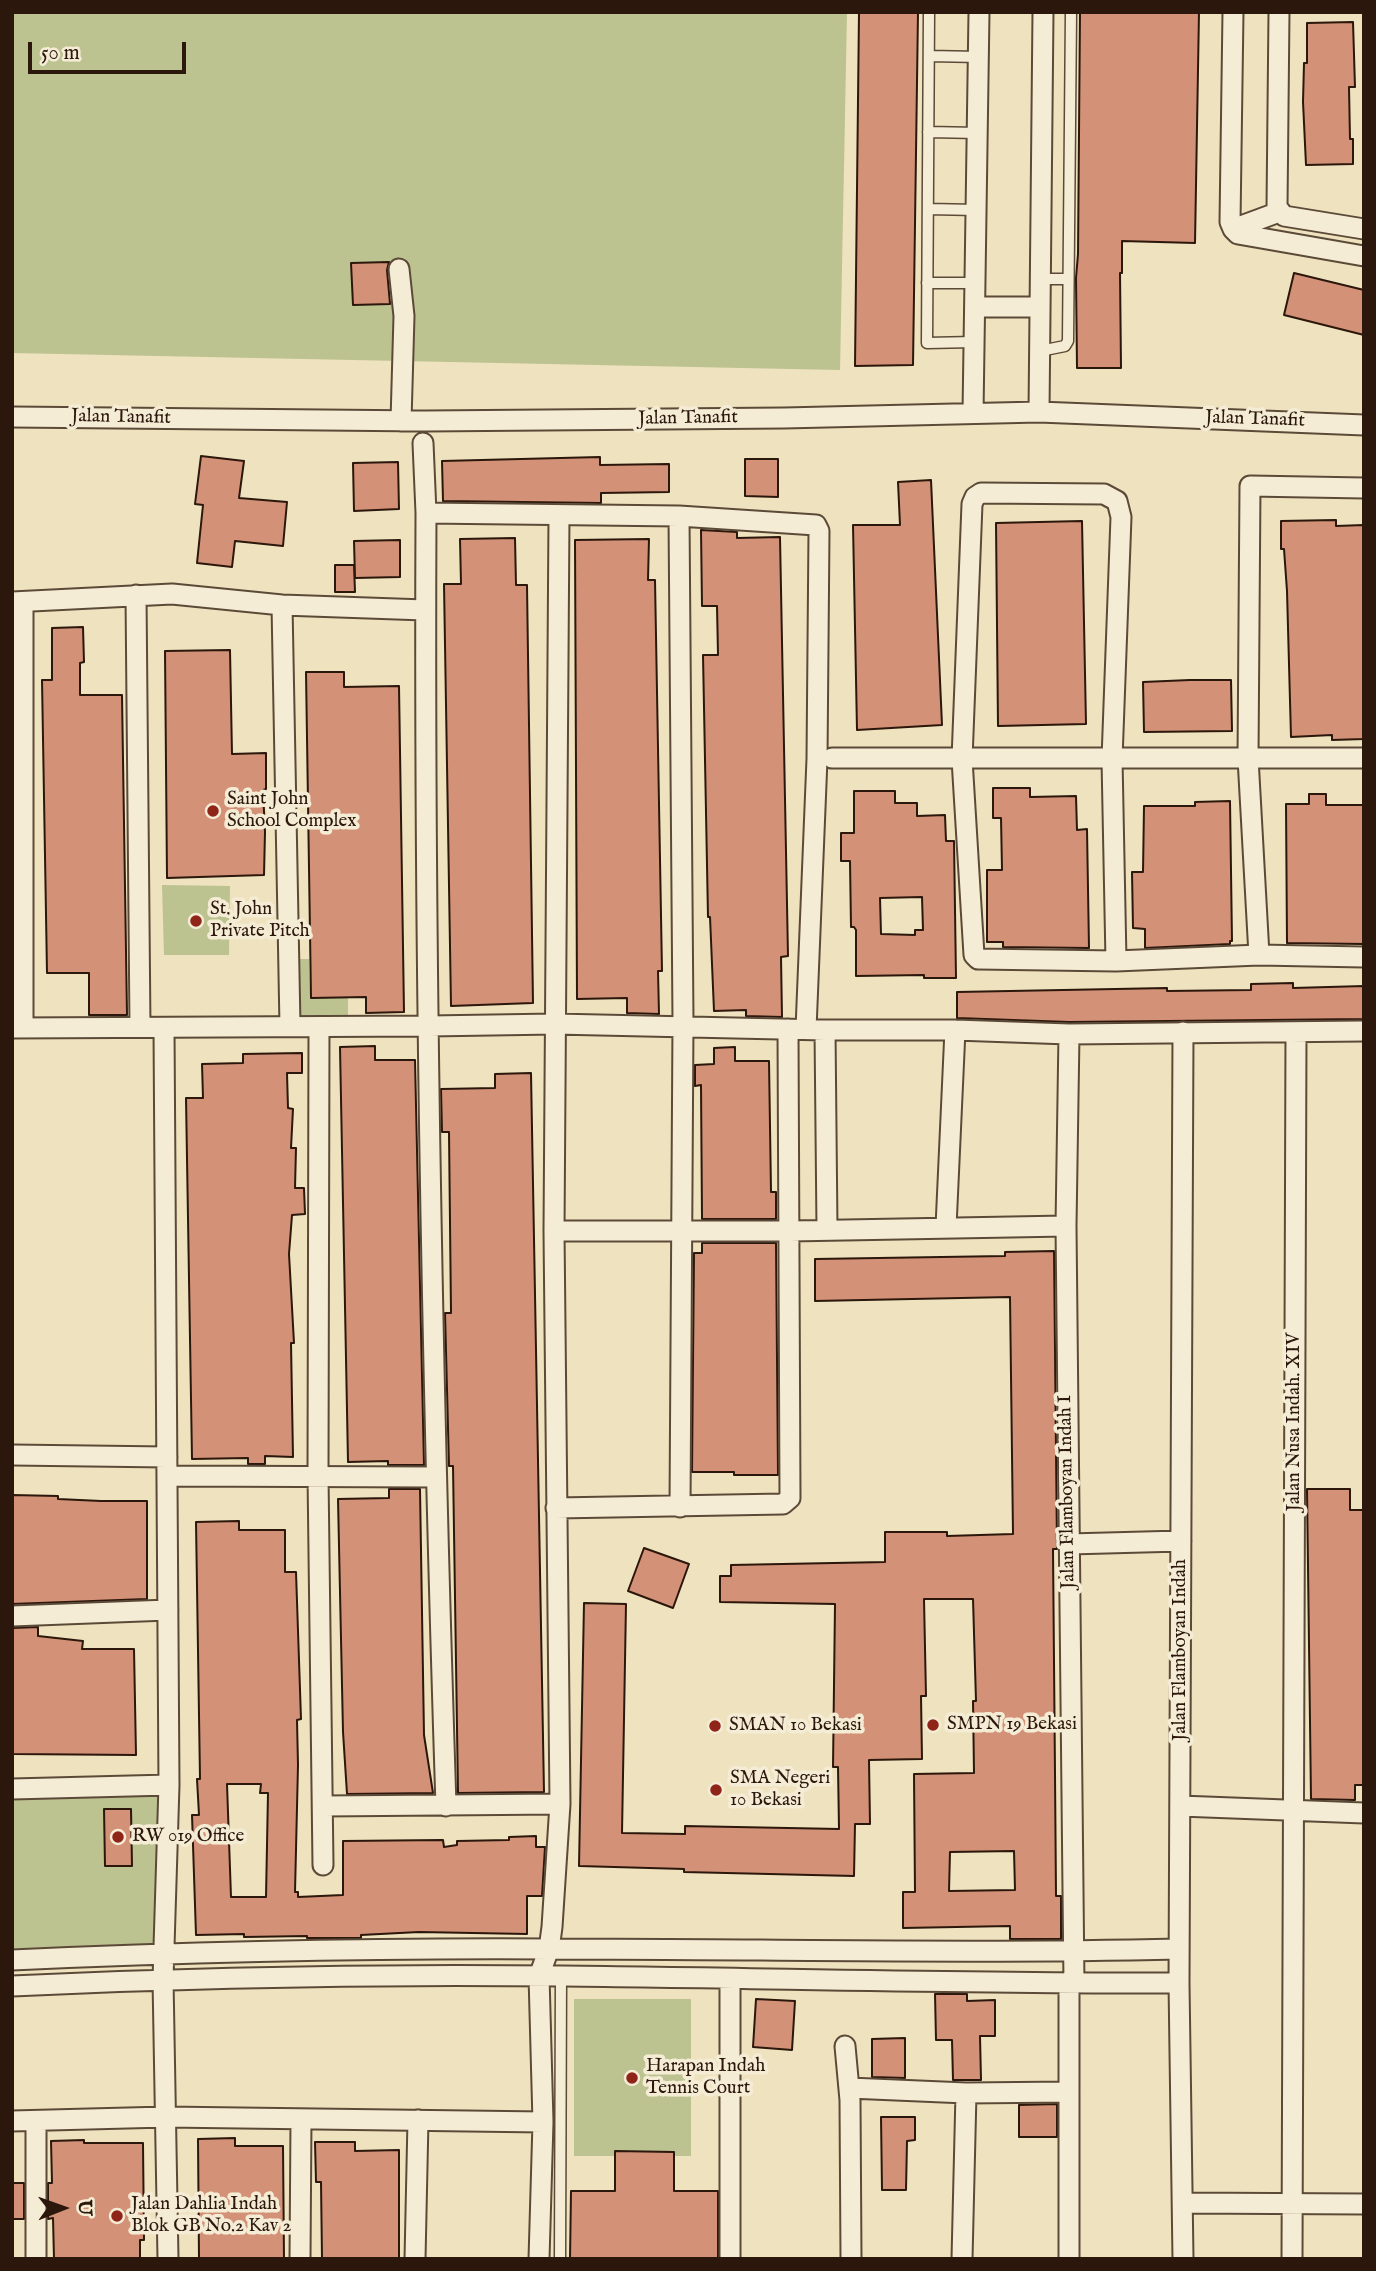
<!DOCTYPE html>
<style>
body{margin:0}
#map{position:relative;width:1376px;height:2271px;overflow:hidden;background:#efe2be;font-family:"IM FELL English",serif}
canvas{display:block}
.frame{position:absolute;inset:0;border:14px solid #2b170b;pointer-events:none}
.north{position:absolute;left:28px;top:2173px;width:70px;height:70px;-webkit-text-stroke:5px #f5ecd5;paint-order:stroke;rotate:89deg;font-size:19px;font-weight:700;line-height:28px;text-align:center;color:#2b170b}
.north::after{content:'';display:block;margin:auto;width:24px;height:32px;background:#2b170b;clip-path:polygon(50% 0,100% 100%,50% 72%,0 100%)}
.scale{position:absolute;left:28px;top:42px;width:158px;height:32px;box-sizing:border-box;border:4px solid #2b170b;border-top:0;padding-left:9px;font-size:21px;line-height:24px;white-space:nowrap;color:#2b170b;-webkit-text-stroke:5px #f5ecd5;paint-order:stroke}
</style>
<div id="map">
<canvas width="1376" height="2271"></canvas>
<div class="frame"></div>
<div class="north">U</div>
<div class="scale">50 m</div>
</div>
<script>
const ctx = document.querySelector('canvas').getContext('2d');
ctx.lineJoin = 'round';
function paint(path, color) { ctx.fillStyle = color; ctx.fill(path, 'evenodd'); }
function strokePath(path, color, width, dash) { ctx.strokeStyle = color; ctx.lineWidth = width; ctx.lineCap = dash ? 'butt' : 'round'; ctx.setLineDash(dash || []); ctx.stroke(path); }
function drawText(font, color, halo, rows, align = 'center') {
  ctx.font = font + ' "IM FELL English",serif'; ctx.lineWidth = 7; ctx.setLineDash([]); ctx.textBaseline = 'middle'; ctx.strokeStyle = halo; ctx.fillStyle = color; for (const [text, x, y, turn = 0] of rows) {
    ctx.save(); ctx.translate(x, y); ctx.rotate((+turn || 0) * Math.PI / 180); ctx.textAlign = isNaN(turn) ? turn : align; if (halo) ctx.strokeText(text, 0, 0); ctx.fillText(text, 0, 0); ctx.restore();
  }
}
paint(new Path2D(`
 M12 12H847L840 370 12 353Z
 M162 885 230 886 229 955H164Z
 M291 959H309L310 990 348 989V1022L292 1023Z
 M160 1796 161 1946 12 1949V1798Z
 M574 1999H691V2156H574Z`), '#bcc290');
const building = new Path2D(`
 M859 12H918L913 365 855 366Z
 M1080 12H1199L1195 243 1122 241V273H1120L1121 368H1077L1076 278 1078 254Z
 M1353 22 1355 87H1349L1350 139H1353V164L1306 165 1303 102 1304 63H1307V23Z
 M389 262 387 270 390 304 353 305 351 263Z
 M1294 273 1364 290V335L1284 315Z
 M201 456 244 461 239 498 287 502 283 546 235 541 232 567 197 563 203 505 195 504Z
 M600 457V465L669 464V492L601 493V503L443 501 442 461Z
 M745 459H778V497L745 496Z
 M398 462 399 509 354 511 353 463Z
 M931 480 942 725 857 730 853 525H900L898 482Z
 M1336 520V526L1364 525V739L1332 740V735L1291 737 1287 591 1284 549H1281V521Z
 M1082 521 1086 724 998 726 996 523Z
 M701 530 737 532V538L780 537 788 956 781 957 782 1017 746 1016V1010L714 1011 710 917H708L703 655H718L717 606H702Z
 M515 538 516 585H527L533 1003 451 1006 444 584H461L460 539Z
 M649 539 648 580H655L662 971H658L659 1014 627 1013V998L577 999 575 540Z
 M400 540V577L355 578 354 541Z
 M335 565H354L355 592H335Z
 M83 627 84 662 80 663V695H122L127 1015H89V973H47L42 680H52V628Z
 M230 650 232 754 266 753V789L263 790 265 832 264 875 167 878 165 651Z
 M306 672H344V687L399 686 404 1012 366 1013V997L311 998Z
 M1190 680H1231L1232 731 1144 732 1143 682Z
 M993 788H1030V797L1076 796 1077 830 1087 829 1089 948 1003 947V942H987V870H1002L1001 818H993Z
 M854 791H895V803H917V816L945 815 946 841H954L956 978H924V975L856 976V930L854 927H851L850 861H841V833H854ZM922 897 923 930H915V935L881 934 880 898Z
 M1309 794H1326V805H1364V944L1287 943 1286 804H1309Z
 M1230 801 1232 941H1230V944L1145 948V929L1133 928 1132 872H1143L1144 806H1195V802Z
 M1293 983V988L1364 986V1019L1069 1022 957 1018V992L1116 989 1167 988V991L1251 990V984Z
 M375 1046V1060H415L424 1465H388V1461L348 1462 340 1047Z
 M735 1047V1061H769L771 1192H776V1219H702L701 1085 695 1086V1065L714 1064V1048Z
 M302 1053V1073H287L288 1108 293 1109 291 1148H296L295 1188H304L305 1214 292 1215 289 1254 294 1343H291L293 1457 265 1456V1464H248V1458L192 1459 186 1098H203L202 1064 243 1063V1054Z
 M531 1073 544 1792 458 1793 453 1466H449L445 1313H451L449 1132H442L441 1089 495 1088V1074Z
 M702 1243H776L778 1475H734V1472H692L694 1253H702Z
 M1054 1251 1057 1549H1053L1055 1774 1056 1896H1061V1939H1010V1926L903 1928V1892H915L914 1774 974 1773 973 1701H976L973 1599H924L926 1696H921L922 1759 869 1760 870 1824H855L854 1876 684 1872V1869L579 1866 584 1603 626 1604 622 1833 685 1834V1826L839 1829 838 1767H833L835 1604 720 1602V1576H731V1565L885 1562V1532H947V1536L1013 1534 1010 1297 815 1301V1259L1005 1256V1252ZM1014 1851 1015 1890 949 1891 950 1852Z
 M389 1489H420L424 1735 433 1793 347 1794 343 1732 338 1499 389 1498Z
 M1307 1489H1350V1510H1364V1785H1355V1800L1311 1799Z
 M12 1495 58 1496V1499L101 1501H147V1599L12 1604Z
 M239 1521V1530H285V1572H296L301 1719 297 1720 298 1765 295 1892H298V1897L343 1895V1841L443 1840 444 1847 457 1845V1841L509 1840V1837L536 1836V1847H545L542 1896H527V1934L419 1932 361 1935V1938H307V1936L244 1937V1934L196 1935 192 1815H199L197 1779H200L196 1522ZM227 1784H261L260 1793H268L266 1897H231Z
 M644 1548 689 1564 673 1608 628 1591Z
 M38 1627V1636L83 1641 82 1649H134L136 1755 12 1754V1628Z
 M104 1809H131L132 1866H105Z
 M935 1994H967V2001L995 2000V2036H980L981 2080H953L952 2040H936Z
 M756 1999 795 2001 792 2050 753 2047Z
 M905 2038V2078L872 2077V2039Z
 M1057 2104V2137H1019V2105Z
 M881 2117H915V2140L907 2141 906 2190H882Z
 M235 2138V2146H283L284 2259H199L198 2139Z
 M84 2140V2143H143L144 2240H140V2259H54L53 2218 48 2219V2183H52L51 2141Z
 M315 2142H355V2151L399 2150V2259H322L321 2182H316Z
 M615 2151 674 2152V2191H718V2259H570L571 2191H615Z
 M12 2183H24V2219H12Z`);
paint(building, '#d39177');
strokePath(building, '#2b170b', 2);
const lane = new Path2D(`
 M929 12 927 343 974 342
 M929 56 979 57
 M928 132 978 133
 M928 209 977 210
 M1041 279H1068
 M927 283H975
 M1040 351 1065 346 1068 341 1071 12
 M560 2259 561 1976`);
const street = new Path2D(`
 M1233 12 1230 222 1233 229 1238 234 1364 256
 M1279 12 1277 207 1284 216 1364 229
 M1233 229 1279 212
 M399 269 404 316 401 421
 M975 307H1040
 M1039 412 1043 12
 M973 413 979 12
 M12 417 426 421 784 418 1039 412 1364 425
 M423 443 426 513
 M679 516 683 1022 680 1507
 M136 595 140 1027
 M12 602 172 594 282 605 425 610
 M23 602V1028
 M282 605 290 1026
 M832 758H1364
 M1259 955 1248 758 1250 486 1364 488
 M1116 961 1112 759 1121 517 1117 501 1104 494 981 493 975 497 972 504 962 759 974 955 978 959 1116 961 1259 955 1364 957
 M319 1027 318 1475 323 1865
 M12 1028 429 1026 555 1024 825 1030H955L1069 1034 1364 1031
 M164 1028 169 1785 163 1979 168 2259
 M825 1030 827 1229
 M1183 1032 1179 1983 1183 2259
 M1069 1034 1066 1226 1074 1984
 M946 1227 955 1030
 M554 1231H790L1066 1226
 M12 1455 167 1457
 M167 1476 435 1477
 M556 1508 783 1504 790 1498 788 1029
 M1069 1544 1181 1541
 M12 1616 168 1610
 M12 1789 169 1785
 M323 1806 560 1804
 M446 1806C432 1375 424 944 426 513L679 516 816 525 819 531 817 759 806 1029
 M1180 1806 1364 1813
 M12 1960C192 1952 372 1948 552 1949 761 1949 970 1954 1179 1949
 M730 1979V2259
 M12 1986C196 1977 380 1974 563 1976 769 1978 974 1984 1179 1983
 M845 2046 850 2100 851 2259
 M849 2088 966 2093 1069 2092
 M12 2121 166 2117 543 2122
 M36 2121V2259
 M1183 2203 1364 2204
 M300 2259 301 2119
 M415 2259 418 2120
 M539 2259 543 2122 539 1976 549 1949 552 1927 560 1804 554 1231 559 516
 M962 2259 966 2093
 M1069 2259V1984
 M1292 2259 1296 1032`);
strokePath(lane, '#5c4a38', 13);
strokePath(street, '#5c4a38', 23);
strokePath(lane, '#f5ecd5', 10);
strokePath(street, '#f5ecd5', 19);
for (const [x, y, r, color] of [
 [213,811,7,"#8f2418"],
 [196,921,7,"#8f2418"],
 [933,1725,7,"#8f2418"],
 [715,1726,7,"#8f2418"],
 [716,1790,7,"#8f2418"],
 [118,1837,7,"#8f2418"],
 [632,2078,7,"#8f2418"],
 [117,2216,7,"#8f2418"]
]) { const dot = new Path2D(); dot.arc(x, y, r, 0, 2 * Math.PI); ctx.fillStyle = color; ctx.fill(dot); strokePath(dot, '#f5ecd5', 2.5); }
drawText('19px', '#2b170b', '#f5ecd5', [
 ["Jalan Tanafit",121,418,1],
 ["Jalan Tanafit",688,419,-1],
 ["Jalan Tanafit",1255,420,2],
 ["Jalan Nusa Indah. XIV",1295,1422,-90],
 ["Jalan Flamboyan Indah I",1068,1492,-91],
 ["Jalan Flamboyan Indah",1181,1650,-90]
]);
drawText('19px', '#2b170b', '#f5ecd5', [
 ["Saint John",227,800],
 ["School Complex",227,822],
 ["St. John",210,910],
 ["Private Pitch",210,932],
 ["SMPN 19 Bekasi",947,1725],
 ["SMAN 10 Bekasi",729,1726],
 ["SMA Negeri",730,1779],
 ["10 Bekasi",730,1801],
 ["RW 019 Office",132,1837],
 ["Harapan Indah",646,2067],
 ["Tennis Court",646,2089],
 ["Jalan Dahlia Indah",131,2205],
 ["Blok GB No.2 Kav 2",131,2227]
], 'left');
</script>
